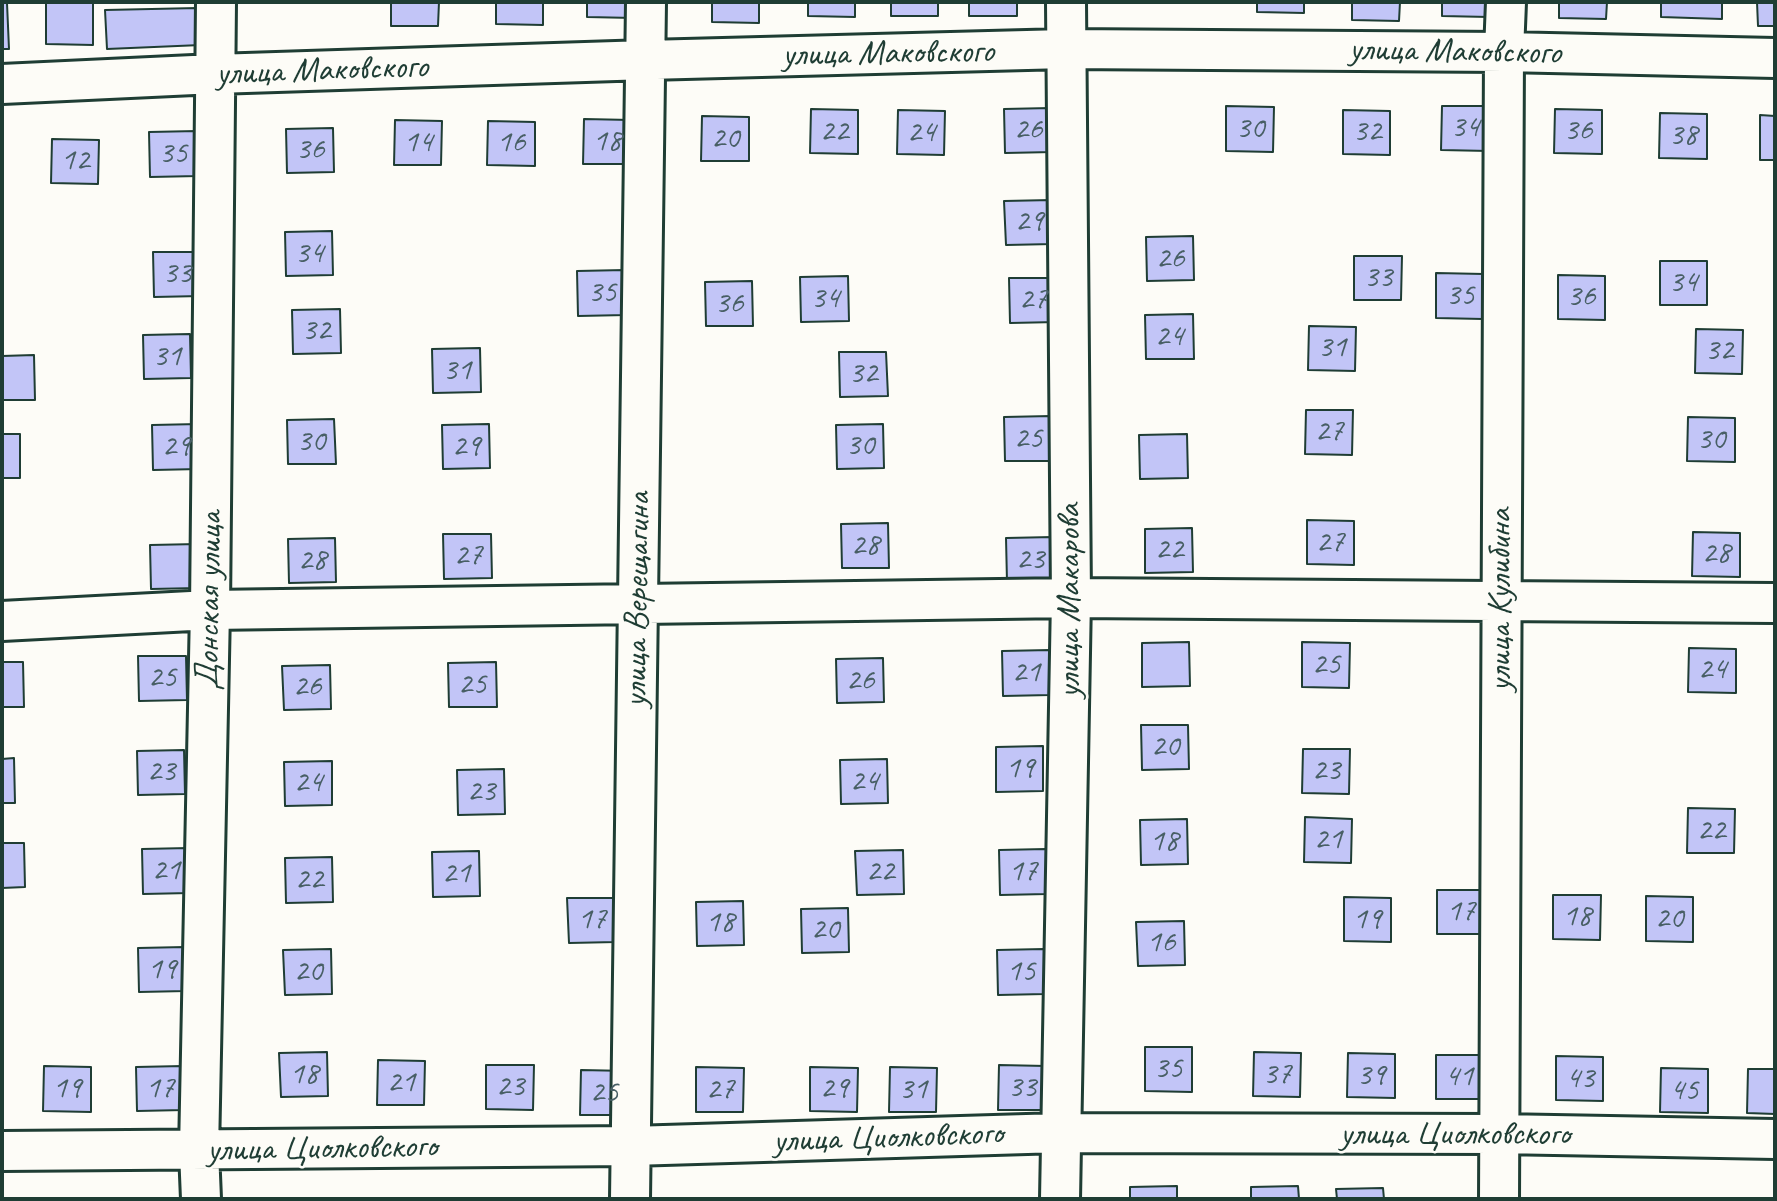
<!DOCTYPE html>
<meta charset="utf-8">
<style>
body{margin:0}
#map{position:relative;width:1777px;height:1201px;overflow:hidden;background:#fdfcf7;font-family:Caveat,sans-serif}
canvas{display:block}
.frame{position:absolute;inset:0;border:4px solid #1f3d34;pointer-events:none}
</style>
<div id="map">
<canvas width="1777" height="1201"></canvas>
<div class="frame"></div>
</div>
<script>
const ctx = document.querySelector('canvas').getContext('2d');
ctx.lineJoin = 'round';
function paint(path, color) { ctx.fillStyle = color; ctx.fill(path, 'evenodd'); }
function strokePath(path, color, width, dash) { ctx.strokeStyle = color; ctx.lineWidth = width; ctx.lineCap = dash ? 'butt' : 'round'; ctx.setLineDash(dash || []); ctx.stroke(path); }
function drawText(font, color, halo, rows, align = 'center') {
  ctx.font = font + ' Caveat,sans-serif'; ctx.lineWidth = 5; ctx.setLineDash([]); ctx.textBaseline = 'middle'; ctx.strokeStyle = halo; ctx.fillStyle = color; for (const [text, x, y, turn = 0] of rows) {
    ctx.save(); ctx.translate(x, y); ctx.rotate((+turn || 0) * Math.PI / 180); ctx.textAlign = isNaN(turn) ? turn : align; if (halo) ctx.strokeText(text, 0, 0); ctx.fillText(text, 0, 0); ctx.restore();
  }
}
const building = new Path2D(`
 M46 2H93V45L46 44Z
 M391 2H439L438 26H391Z
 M496 2H543V25L496 24Z
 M587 2H634V18L587 17Z
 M712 2H759V23L712 22Z
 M808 2H855V17L808 16Z
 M891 2H938V16H891Z
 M969 2H1017V16H969Z
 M1257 2H1304V13L1257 12Z
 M1352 2H1400L1399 21 1352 20Z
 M1442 2H1489V17L1442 16Z
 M1559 2H1607L1606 19 1559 18Z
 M1661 2H1722V19L1661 17Z
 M1757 2H1775V26H1758Z
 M2 3H7L9 49H2Z
 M198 8 201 45 107 49 105 10Z
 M1226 106 1274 107 1273 152 1226 151Z
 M1442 106H1489V151L1441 150Z
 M1051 108 1053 152 1005 153 1004 109Z
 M811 109 858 110V154L810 153Z
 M1555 109 1602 110V154L1554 153Z
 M898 110 945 111 944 155 897 154Z
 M1343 110 1390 111V155L1343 154Z
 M1660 113 1707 114V159L1659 158Z
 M1760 115 1775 116V160H1760Z
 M702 116 749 117V161H701Z
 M584 119 631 120V164H583Z
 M395 120 442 121 441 165H394Z
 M488 121 535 122V166L487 165Z
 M333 128 334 172 287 173 286 129Z
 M197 131 198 176 150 177 149 132Z
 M52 139 99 140 98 184 51 183Z
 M1052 200 1053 244 1006 245 1004 201Z
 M332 231 333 275 286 276 285 232Z
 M1193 236 1194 280 1147 281 1146 237Z
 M153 252H200L201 296 154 297Z
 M1354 256H1402L1401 300H1354Z
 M1660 261H1707V305H1660Z
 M625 270 626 315 578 316 577 271Z
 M1436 273 1484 274 1483 319 1436 318Z
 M1558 275 1605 276V320L1558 319Z
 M848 276 849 321 801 322 800 277Z
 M1009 278H1056L1057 322 1010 323Z
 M752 281 753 326H706L705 282Z
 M340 309 341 353 293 354 292 310Z
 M1193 314 1194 359H1146L1145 315Z
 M1309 326 1356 327 1355 371 1308 370Z
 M1696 329 1743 330 1742 374 1695 373Z
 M190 334 191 378 144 379 143 335Z
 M480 348 481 392 433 393 432 349Z
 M839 352H886L888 396 840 397Z
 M34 355 35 400H2V356Z
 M1306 410H1353L1352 455 1305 454Z
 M1051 416 1052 461H1005L1004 417Z
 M1688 417 1735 418V462L1687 461Z
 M334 419 336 464H288L287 420Z
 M199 424 200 469 153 470 152 425Z
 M489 424 490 468 443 469 442 425Z
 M883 424 884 468 837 469 836 425Z
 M2 434H20V478H2Z
 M1187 434 1188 478 1140 479 1139 435Z
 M1307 520 1354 521V565L1307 564Z
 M888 523 889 568H842L841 524Z
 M1192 528 1193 572 1145 573V529Z
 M1693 532 1740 533V577L1692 576Z
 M443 534H491L492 578 444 579Z
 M1053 537 1054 581 1007 582 1006 538Z
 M335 538 336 582 289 583 288 539Z
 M198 544V588L151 589 150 545Z
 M1189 642 1190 686 1142 687V643Z
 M1302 642 1350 643 1349 688 1302 687Z
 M1689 648 1736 649V693L1688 692Z
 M1050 650V695L1003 696 1002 651Z
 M138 656H186L187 700 139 701Z
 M883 658 884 702 837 703 836 659Z
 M2 662H23L24 707H2Z
 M496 662 497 707H449L448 663Z
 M330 665 331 709 284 710 282 666Z
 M1141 725H1188L1189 769 1142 770Z
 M1043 746V791L996 792V747Z
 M1303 749H1350L1349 794 1302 793Z
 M184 750 185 794 138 795 137 751Z
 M14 758 15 803H2V759Z
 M887 759 888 803 841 804 840 760Z
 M332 761V805L285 806 284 762Z
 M504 769 505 814 458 815 457 770Z
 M1688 808 1735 809 1734 853H1687Z
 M1305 817 1352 819 1351 863 1304 862Z
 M1187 819 1188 864 1141 865 1140 820Z
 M2 843H24L25 887 2 888Z
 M189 848 190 893 143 894 142 849Z
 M1046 849 1047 894 1000 895 999 850Z
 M903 850 904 894 857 895 855 851Z
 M479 851 480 896 433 897 432 852Z
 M332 857 333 902 286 903 285 858Z
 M1437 890H1485L1484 934H1437Z
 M1553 895H1601L1600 940 1553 939Z
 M1646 896 1693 897V942L1646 941Z
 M1344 897 1391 898V942L1344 941Z
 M567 898H615L616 942 569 943Z
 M743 901 744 945 697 946 696 902Z
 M848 908 849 952 802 953 801 909Z
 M1184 921 1185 965 1138 966 1136 922Z
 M185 947 186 991 139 992 138 948Z
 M331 949 332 994 285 995 283 950Z
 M1044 949 1045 994 998 995 997 950Z
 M1145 1047H1192V1092L1145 1091Z
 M327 1052 328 1096 281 1097 279 1053Z
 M1254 1052 1301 1053 1300 1097 1253 1096Z
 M1348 1053 1395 1054V1098L1347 1097Z
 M1436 1055H1483V1099H1436Z
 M1556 1056 1603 1057V1101L1556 1100Z
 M378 1060 425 1061 424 1105H377Z
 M486 1065H534L533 1110 486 1109Z
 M999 1065 1046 1066 1045 1110H998Z
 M44 1066 91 1067V1112L43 1111Z
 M183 1066 184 1110 137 1111 136 1067Z
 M696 1067 744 1068 743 1112H696Z
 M810 1067 858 1068 857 1112 810 1111Z
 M890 1067 937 1068 936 1112H889Z
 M1661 1068 1708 1069V1113L1660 1112Z
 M1748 1069H1775V1114L1747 1113Z
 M581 1070 628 1071 627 1115H580Z
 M1177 1186V1199H1130V1187Z
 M1298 1186 1299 1199H1251V1187Z
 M1383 1188 1384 1199H1337L1336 1189Z`);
paint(building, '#c2c5f7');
strokePath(building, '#1f3d34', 2);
const minor = new Path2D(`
 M2 84 215 74 647 60 1065 49 1504 52 1775 58
 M2 621 210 610 1071 598 1775 603
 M2 1151 631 1146 1060 1133 1499 1134 1775 1139
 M201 1199 199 1151 210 610 216 2
 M630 1199 646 2
 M1060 1199 1071 598 1066 2
 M1499 1199 1504 52 1506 2`);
strokePath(minor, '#1f3d34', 44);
strokePath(minor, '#fdfcf7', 38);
drawText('32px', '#485f65', null, [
 ["34",1465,128],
 ["30",1250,129],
 ["26",1028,130],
 ["36",1578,131],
 ["22",834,132],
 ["32",1367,132],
 ["24",921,133],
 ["38",1683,136],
 ["20",725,139],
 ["18",607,142],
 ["14",418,143],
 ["16",511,143],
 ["36",310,150],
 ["35",173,154],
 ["12",75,161],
 ["29",1029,222],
 ["34",309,254],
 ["26",1170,259],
 ["33",177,274],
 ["33",1378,278],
 ["34",1683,283],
 ["35",602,293],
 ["35",1460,296],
 ["36",1581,297],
 ["34",825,299],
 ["27",1033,300],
 ["36",729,304],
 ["32",316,331],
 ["24",1169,337],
 ["31",1332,348],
 ["32",1719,351],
 ["31",167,357],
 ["31",457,371],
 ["32",863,374],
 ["27",1329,432],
 ["25",1028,439],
 ["30",1711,440],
 ["30",311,442],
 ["30",860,446],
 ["29",176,447],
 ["29",466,447],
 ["27",1330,543],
 ["28",865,546],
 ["22",1169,550],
 ["28",1716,554],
 ["27",468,556],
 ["23",1030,560],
 ["28",312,561],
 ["25",1326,665],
 ["24",1712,670],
 ["21",1026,673],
 ["25",162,678],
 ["26",860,681],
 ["25",472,685],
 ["26",307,687],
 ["20",1165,747],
 ["19",1020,769],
 ["23",1326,771],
 ["23",161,772],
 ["24",864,782],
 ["24",308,783],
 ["23",481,792],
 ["22",1711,831],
 ["21",1328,840],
 ["18",1164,842],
 ["21",166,871],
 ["22",880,872],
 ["17",1023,872],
 ["21",456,874],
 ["22",309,880],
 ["17",1461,912],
 ["18",1577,917],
 ["20",1669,919],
 ["17",592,920],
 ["19",1367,920],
 ["18",720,923],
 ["20",825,930],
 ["16",1161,943],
 ["19",162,970],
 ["20",308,972],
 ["15",1021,972],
 ["35",1168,1069],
 ["18",304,1075],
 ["37",1277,1075],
 ["39",1371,1076],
 ["41",1459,1077],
 ["43",1580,1079],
 ["21",401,1083],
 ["23",510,1087],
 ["33",1022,1088],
 ["19",67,1089],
 ["17",160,1089],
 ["29",834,1089],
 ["27",720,1090],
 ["31",913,1090],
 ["45",1684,1091],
 ["25",604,1093]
]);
drawText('35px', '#1f3d34', '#fdfcf7', [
 ["улица Маковского",1455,52,1],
 ["улица Маковского",888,54,-1],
 ["улица Маковского",322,71,-2],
 ["улица Верещагина",638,600,-89],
 ["улица Кулибина",1501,600,-90],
 ["Донская улица",210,601,-89],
 ["улица Макарова",1070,601,-90],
 ["улица Циолковского",1455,1135],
 ["улица Циолковского",888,1138,-2],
 ["улица Циолковского",322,1149,-1]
]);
</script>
